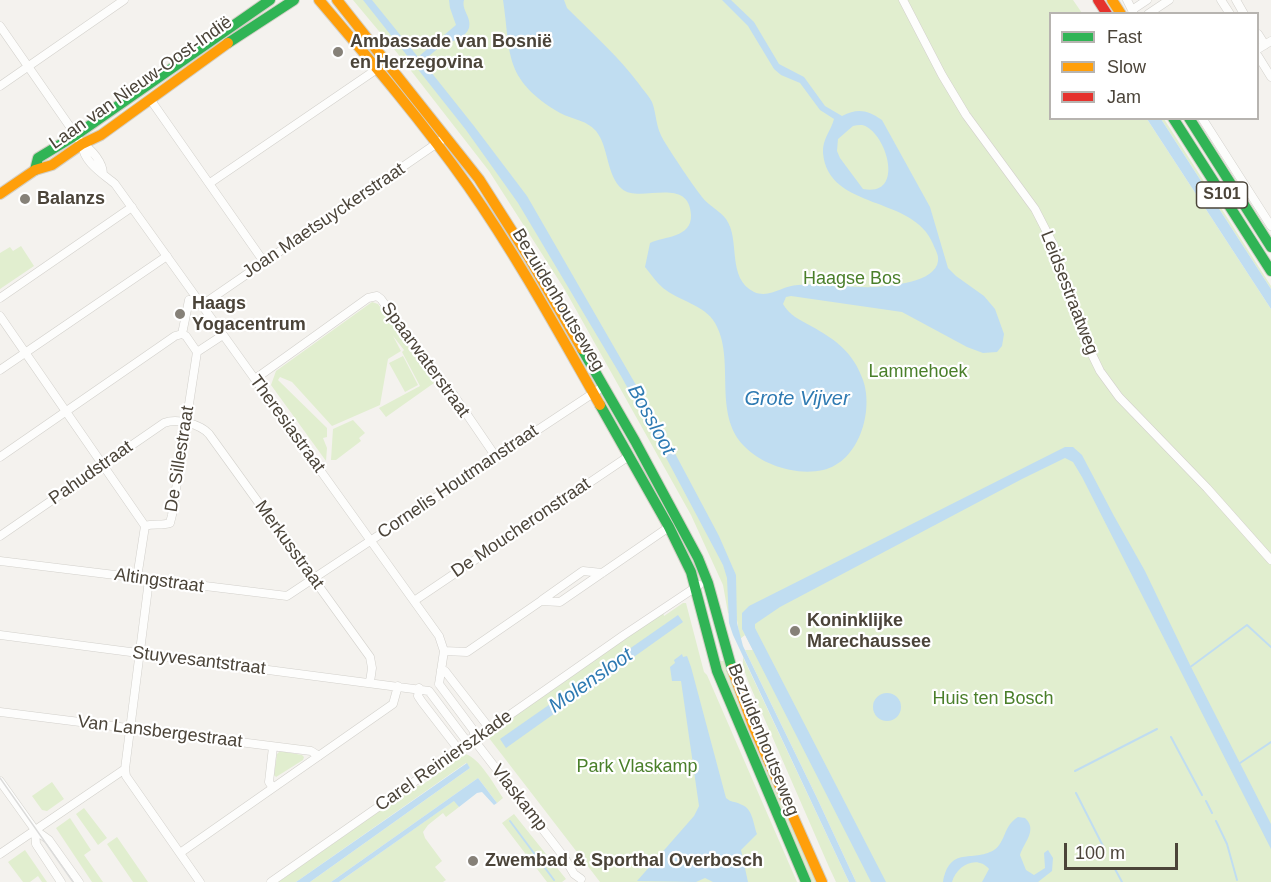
<!DOCTYPE html>
<meta charset="utf-8">
<style>
body{margin:0}
#map{position:relative;width:1271px;height:882px;overflow:hidden;background:#f4f2ee;font-family:Helvetica,sans-serif}
canvas{display:block}
.legend{position:absolute;left:1049px;top:12px;width:210px;height:108px;box-sizing:border-box;background:#fff;border:2px solid #b7b4b0;margin:0;padding:8px 10px;list-style:none;font-size:18px;color:#4b4439}
.legend li{display:flex;align-items:center;gap:12px;height:30px}
.legend b{width:30px;border:2px solid #b7b4b0}
.scale{position:absolute;left:1064px;top:843px;width:114px;height:27px;box-sizing:border-box;border:3px solid #4b4439;border-top:0;padding-left:8px;font-size:18px;line-height:21px;white-space:nowrap;color:#4b4439;-webkit-text-stroke:4px #fff;paint-order:stroke}
</style>
<div id="map">
<canvas width="1271" height="882"></canvas>
<ul class="legend">
<li><b style="height:8px;background:#30b455"></b>Fast</li>
<li><b style="height:8px;background:#ff9f0a"></b>Slow</li>
<li><b style="height:8px;background:#e5322d"></b>Jam</li>
</ul>
<div class="scale">100 m</div>
</div>
<script>
const ctx = document.querySelector('canvas').getContext('2d');
ctx.lineJoin = 'round';
function paint(path, color) { ctx.fillStyle = color; ctx.fill(path, 'evenodd'); }
function strokePath(path, color, width, dash) { ctx.strokeStyle = color; ctx.lineWidth = width; ctx.lineCap = dash ? 'butt' : 'round'; ctx.setLineDash(dash || []); ctx.stroke(path); }
function drawText(font, color, halo, rows, align = 'center') {
  ctx.font = font + ' Helvetica,sans-serif'; ctx.lineWidth = 4.5; ctx.setLineDash([]); ctx.textBaseline = 'middle'; ctx.strokeStyle = halo; ctx.fillStyle = color; for (const [text, x, y, turn = 0] of rows) {
    ctx.save(); ctx.translate(x, y); ctx.rotate((+turn || 0) * Math.PI / 180); ctx.textAlign = isNaN(turn) ? turn : align; if (halo) ctx.strokeText(text, 0, 0); ctx.fillText(text, 0, 0); ctx.restore();
  }
}
paint(new Path2D(`
 M353 0H1073L1082 13 1050 14V118L1147 119 1271 309V882H856L817 798 745 650H753L742 629 745 635 740 639 737 620 728 613 723 585 691 515 565 290 489 171 398 54Z
 M1161 119H1164L1271 286V289Z
 M21 246 34 266 0 289V253L10 247 13 251Z
 M372 302 378 304 434 383 386 417 379 408 420 386 402 352 404 350 393 336 401 351 388 359 380 405 332 426 292 382 280 377 278 380 327 428V437L323 438 327 448 326 461 271 385 276 371Z
 M403 356 418 385 405 392 389 363Z
 M353 420 365 433 359 438 361 441 336 460H331L333 429Z
 M683 603H686L704 672 707 675 797 882H600L489 738 507 724 506 722 663 611 664 616Z
 M743 657 849 882H836L829 867 748 681 743 667Z
 M721 661H724L819 882H810L726 685 719 662Z
 M280 751 302 755 304 757 303 760 276 777 274 775 277 754Z
 M465 754C479 757 495 786 503 798L497 803 478 778 331 882H310L470 768 466 763 296 882H278L414 787 422 785Z
 M52 782 64 799 47 811 42 810 32 796Z
 M455 800 459 807 446 817 443 813 428 825 423 832 425 838 442 861 435 867 446 880 443 882H339Z
 M84 808 107 838 98 845 76 814Z
 M514 814 566 879 562 882H547L502 823Z
 M70 818 91 850 84 855 103 882H92L56 828Z
 M117 837 148 882H133L107 844Z
 M25 850 47 882H42L38 876 30 882H23L8 862Z`), '#e1eecf');
paint(new Path2D(`
 M363 0H372L418 57 456 25 450 8 449 0H464C461 10 472 17 469 28 466 37 453 41 446 44 438 47 429 56 423 62L474 126 527 196 670 444 719 536 736 575 737 623 743 646 817 798 856 882H849L733 635 729 623 727 578 723 565 662 450 621 376 518 203 466 130Z
 M503 0H564L567 8C592 33 618 56 639 84 643 90 649 96 652 102 657 115 655 126 664 141 676 160 689 180 702 197 709 206 719 210 726 219 741 240 726 278 754 292 770 299 783 285 798 285 823 283 849 288 875 287 891 286 936 282 938 261 939 255 935 249 933 244 914 195 828 211 823 153 822 139 831 131 834 119L820 110 800 83 781 75 774 69 748 26 722 0H731L754 22 779 64 804 77 825 106 842 116C858 108 867 110 882 120L930 207 948 268 956 276 984 296 995 309 1004 334 1002 346 997 352 983 353 967 347 902 312 791 296 786 297 783 304C789 315 800 320 811 326 836 340 853 352 863 380 874 411 859 462 823 470 796 476 762 465 744 446 712 413 736 359 715 323 705 305 679 301 663 288 656 282 651 274 645 267L650 243C664 236 692 238 691 215 689 175 639 204 622 189 606 175 609 147 596 131 586 119 568 119 555 110 503 77 511 53 503 0ZM853 126C858 125 863 124 867 127 889 140 903 197 863 189L840 158 837 151 838 139Z
 M1147 119H1161L1271 289V309Z
 M1065 447H1073L1082 455 1114 516 1145 571 1191 667 1271 824V849L1082 477 1073 462 1065 458 1022 479 780 607 755 624V628L886 882H871L742 629V613L749 606Z
 M678 615 683 622 506 748 500 739Z
 M682 654 683 657 687 656 691 667 726 798C732 803 734 801 740 804 753 808 753 823 757 834L741 850 748 882H713L705 878 696 882 637 881 694 816 699 806 681 681H672L670 667 675 663 674 660Z
 M873 707a14 14 0 1 1 28 0a14 14 0 1 1-28 0Z
 M467 763 470 768 310 882H296Z
 M478 778 497 803 494 805 482 792 477 793 459 807 454 801 339 882H331Z
 M1018 817 1025 818C1038 830 1024 842 1020 855L1026 870 1034 875 1045 868 1044 853 1048 850 1053 858 1052 871 1038 882H982L989 869C977 855 957 865 952 882H943C950 845 972 863 994 850 1006 842 1003 826 1018 817Z`), '#c0ddf1');
strokePath(new Path2D(`
 M1189 668 1247 625 1271 647
 M1171 737 1202 795
 M1240 763 1271 742
 M1075 771 1157 729
 M1076 793 1104 848
 M1206 801 1212 813
 M510 821 554 880
 M1216 821 1227 844 1237 880
 M1115 869 1122 882`), '#c0ddf1', 2);
const street = new Path2D(`
 M903 0 942 75 966 115 1035 209 1053 244 1082 334 1100 371 1119 397 1207 488 1271 560
 M1127 0 1133 12
 M1221 0 1230 14
 M1236 0 1244 14
 M1132 10 1147 0
 M1148 14 1169 0
 M0 26 82 144C92 149 103 163 103 174
 M1258 34 1265 45
 M1258 49 1271 41
 M1258 56 1271 77
 M0 86 124 0
 M150 99 264 262
 M1202 118 1271 226
 M82 144C84 163 102 173 115 184L439 636 444 651 439 684
 M210 183 377 69
 M0 298 132 207
 M0 316 145 526
 M182 334 189 300 202 305 446 137
 M197 352 223 335
 M0 370 167 256
 M255 379 368 298 377 296 381 299 441 383 453 394 496 457
 M0 457 175 336 182 334
 M145 526C153 523 162 526 170 523L172 515 197 352 186 336 182 334
 M0 536 164 423C177 418 200 424 209 434L370 657 372 668 370 682
 M0 561 287 596 604 386
 M137 578 145 526
 M149 580 125 769 126 776 200 882
 M542 600 583 571 602 573
 M414 601 629 456
 M0 635 429 691 465 739 474 740
 M444 651 467 652 541 601 560 602 669 527
 M441 670 445 671 490 729
 M439 684 474 731V740
 M419 688 418 696 422 702 459 750
 M0 712 311 751 319 756
 M474 740 564 857 574 874 581 879
 M0 781 35 830 49 840 79 882
 M273 788 269 782 273 747
 M35 830 36 844 61 882
 M180 853 393 704 398 686
 M0 854 125 769
 M271 882 624 635 699 585`);
const fast = new Path2D(`
 M228 43 294 0
 M1173 118 1271 271
 M1189 118 1271 247
 M35 170 38 158 76 135 270 0
 M582 349 635 441 698 558 708 583 732 669
 M600 405 669 527 691 572 717 671 806 882`);
const slow = new Path2D(`
 M319 0C370 60 422 121 468 186 517 256 558 331 600 405
 M337 0 479 179 528 256 582 349
 M1112 0 1121 14
 M0 194 35 170 52 165 82 144 101 135 228 43
 M732 669 754 728 822 882`);
const jam = new Path2D(`
 M1098 0 1107 14`);
strokePath(street, '#d2d0cb', 9);
strokePath(fast, '#d3cfc5', 12);
strokePath(slow, '#d3cfc5', 12);
strokePath(jam, '#d3cfc5', 12);
strokePath(street, '#fdfdfc', 8);
strokePath(fast, '#30b455', 10);
strokePath(slow, '#ff9f0a', 10);
strokePath(jam, '#e5322d', 10);
strokePath(new Path2D(`
 M0 778 73 882`), '#dbdbda', 1.5);
for (const [x, y, r, color] of [
 [338,52,6,"#868178"],
 [25,199,6,"#868178"],
 [180,314,6,"#868178"],
 [795,631,6,"#868178"],
 [473,861,6,"#868178"]
]) { const dot = new Path2D(); dot.arc(x, y, r, 0, 2 * Math.PI); ctx.fillStyle = color; ctx.fill(dot); strokePath(dot, '#fff', 2); }
for (const [x, y, w] of [
 [1222,195,51]
]) { const box = new Path2D(); box.roundRect(x - w / 2, y - 13, w, 26, 4.5); ctx.fillStyle = '#fff'; ctx.fill(box); strokePath(box, '#4b4439', 1.5); }
drawText('bold 16px', '#4b4439', null, [
 ["S101",1222,195]
]);
drawText('bold 18px', '#4b4439', '#fff', [
 ["Ambassade van Bosnië",350,42],
 ["en Herzegovina",350,63],
 ["Balanzs",37,199],
 ["Haags",192,304],
 ["Yogacentrum",192,325],
 ["Koninklijke",807,621],
 ["Marechaussee",807,642],
 ["Zwembad & Sporthal Overbosch",485,861]
], 'left');
drawText('18px', '#4b4439', '#fff', [
 ["Laan van Nieuw-Oost-Indië",141,83,-35],
 ["Joan Maetsuyckerstraat",324,221,-34],
 ["Leidsestraatweg",1069,293,69],
 ["Bezuidenhoutseweg",558,300,59],
 ["Spaarwaterstraat",425,360,54],
 ["Theresiastraat",287,424,54],
 ["De Sillestraat",180,459,-81],
 ["Pahudstraat",91,473,-35],
 ["Cornelis Houtmanstraat",458,482,-34],
 ["De Moucheronstraat",521,528,-34],
 ["Merkusstraat",289,545,54],
 ["Altingstraat",159,581,8],
 ["Stuyvesantstraat",199,661,7],
 ["Van Lansbergestraat",160,732,7],
 ["Bezuidenhoutseweg",763,740,68],
 ["Carel Reinierszkade",444,761,-35],
 ["Vlaskamp",519,798,52]
]);
drawText('18px', '#4a7f2a', '#fff', [
 ["Haagse Bos",852,279],
 ["Lammehoek",918,372],
 ["Huis ten Bosch",993,699],
 ["Park Vlaskamp",637,767]
]);
drawText('italic 20px', '#2e7ab2', '#fff', [
 ["Grote Vijver",797,399],
 ["Bossloot",651,420,61],
 ["Molensloot",591,681,-35]
]);
</script>
